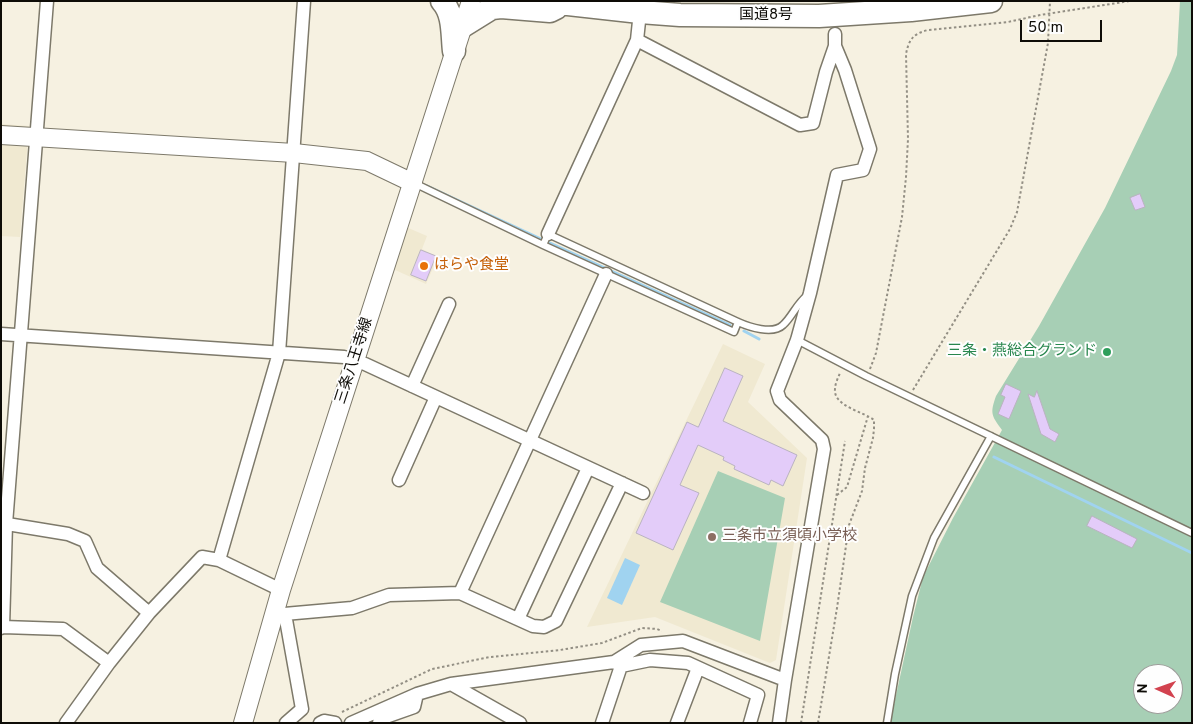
<!DOCTYPE html>
<meta charset="utf-8">
<style>
body{margin:0}
#map{position:relative;width:1193px;height:724px;overflow:hidden;background:#f6f1e1;font-family:Overpass,sans-serif}
canvas{display:block}
.frame{position:absolute;inset:0;border:2px solid #0e0c07;pointer-events:none}
.north{position:absolute;left:1133px;top:664px;width:50px;height:50px;box-sizing:border-box;background:#fefefe;border:1px solid #9e9d9b;border-radius:50%;rotate:272deg;font-size:14px;font-weight:700;line-height:20px;text-align:center;color:#0e0c07}
.north::after{content:'';display:block;margin:auto;width:18px;height:22px;background:#d2424f;clip-path:polygon(50% 0,100% 100%,50% 72%,0 100%)}
.scale{position:absolute;left:1020px;top:20px;width:82px;height:22px;box-sizing:border-box;border:2px solid #0e0c07;border-top:0;padding-left:6px;font-size:15px;line-height:18px;white-space:nowrap;color:#0e0c07;-webkit-text-stroke:4px #fefefe;paint-order:stroke}
</style>
<div id="map">
<canvas width="1193" height="724"></canvas>
<div class="frame"></div>
<div class="north">N</div>
<div class="scale">50 m</div>
</div>
<script>
const ctx = document.querySelector('canvas').getContext('2d');
ctx.lineJoin = 'round';
function fillPath(path, color) {
  ctx.fillStyle = color;
  ctx.fill(path, 'evenodd');
}
function stroke(path, color, width, dash) {
  ctx.strokeStyle = color;
  ctx.lineWidth = width;
  ctx.lineCap = dash ? 'butt' : 'round';
  ctx.setLineDash(dash || []);
  ctx.stroke(path);
}
function drawText(font, color, halo, rows, align = 'center') {
  ctx.font = font + ' Overpass,"Noto Sans JP",sans-serif';
  ctx.lineWidth = 4;
  ctx.setLineDash([]);
  ctx.textBaseline = 'middle';
  ctx.strokeStyle = halo;
  ctx.fillStyle = color;
  for (const [text, x, y, turn = 0] of rows) {
    ctx.save();
    ctx.translate(x, y);
    ctx.rotate((+turn || 0) * Math.PI / 180);
    ctx.textAlign = isNaN(turn) ? turn : align;
    if (halo) ctx.strokeText(text, 0, 0);
    ctx.fillText(text, 0, 0);
    ctx.restore();
  }
}
fillPath(new Path2D(`
 M1 124 29 126 20 237 1 236Z
 M406 227 427 236 422 249 438 257 426 284 393 269Z
 M723 344 765 364 748 402 807 458 776 660 770 663 655 617 587 627Z`), '#f0e9d1');
fillPath(new Path2D(`
 M1180 1H1192V723H890L913 617 923 577 953 518 1002 430C991 415 990 413 996 396L1039 326 1105 208 1171 71 1177 55ZM1143 674H1173V704H1143Z
 M718 471 785 498 760 641 660 602Z`), '#a7cfb5');
fillPath(new Path2D(`
 M625 558 640 565 622 605 607 598Z`), '#a0d3f0');
stroke(new Path2D(`
 M427 186 541 239
 M550 243 730 325
 M744 331 759 339
 M994 457 1192 553`), '#a0d3f0', 3);
const building = new Path2D(`
 M1140 194 1145 207 1136 210H1135L1130 198Z
 M421 250 436 256 426 281 411 275Z
 M725 368 743 376 723 421 797 455 783 486 771 480 769 485 734 469 735 466 723 460 724 457 698 445 680 485 699 493 673 550 636 533 687 422 698 427Z
 M1006 384 1021 391 1009 419 998 414 1005 397 1001 395Z
 M1037 391 1050 429 1059 434 1055 442 1041 434 1028 394 1034 397Z
 M1092 516 1137 539 1132 548 1087 526Z`);
fillPath(building, '#e3ccf9');
stroke(building, '#bab3c1', 1);
const lane = new Path2D(`
 M414 183 543 245 734 332 738 322
 M543 245 548 234 738 322C749 327 773 335 783 325 793 316 796 304 808 295
 M797 340 866 376 1192 533
 M887 723 895 674 912 596 934 538 991 436`);
const street = new Path2D(`
 M637 40 800 125 813 123 826 72 835 46
 M548 234 637 40 640 12
 M1 334 344 357 365 364 643 493
 M412 386 449 304
 M399 480 436 397
 M1 523 68 534 85 541 97 568 149 613
 M219 560 279 353 304 1
 M460 593 533 626 544 627 556 621 622 483
 M285 614 302 709 286 723
 M273 615 352 608 389 595 460 593 606 274
 M518 619 588 468
 M3 627 6 524 47 1
 M1 628 3 627 63 629 109 663
 M614 662 621 666 650 660 688 663 758 695 750 723
 M451 684 520 723
 M66 723 109 663 149 613 202 557 219 560 281 590
 M320 723 324 721 335 723
 M351 723 417 694 451 684 614 662 641 645 683 641 785 680
 M379 723 380 719 414 707 417 694
 M602 723 621 666
 M677 723 698 668
 M779 723 785 680 824 449 822 440 780 400 777 391 797 340 810 293 837 175 863 170 870 149 845 70 835 46V34`);
const secondary = new Path2D(`
 M1 135 294 153 367 161 413 183
 M243 723 281 590 471 1`);
const highway = new Path2D(`
 M442 1C454 14 452 34 454 51
 M541 1 640 12 680 15 819 16 911 10 991 1
 M463 26 492 8 501 7 550 11 556 8`);
stroke(lane, '#7d796a', 9);
stroke(street, '#7d796a', 15);
stroke(secondary, '#7d796a', 20);
stroke(highway, '#7d796a', 25);
stroke(new Path2D(`
 M870 369 876 353 902 217 906 177 908 139 906 54C909 39 913 34 928 30L1008 22 1040 15 1130 1
 M913 390 1010 229 1017 212 1048 43 1050 1
 M837 495 847 487 868 416
 M342 712 432 669 490 657 560 650 602 643 642 628 657 629 662 631
 M801 723 845 441
 M818 723 837 608 849 525 862 491 865 468 873 438 874 429V420C864 412 833 406 835 389 835 384 838 378 840 373`), '#938f84', 2, [2.5, 2.5]);
stroke(lane, '#fff', 6);
stroke(street, '#fff', 12);
stroke(secondary, '#fff', 18);
stroke(highway, '#fff', 22);
for (const [x, y, r, color] of [
 [424,266,5,"#e8710a"],
 [1107,352,5,"#2e9e5b"],
 [712,537,5,"#8d6e63"]
]) {
  const dot = new Path2D();
  dot.arc(x, y, r, 0, 2 * Math.PI);
  ctx.fillStyle = color;
  ctx.fill(dot);
  stroke(dot, '#fefefe', 2);
}
drawText('15px', '#0e0c07', '#fefefe', [
 ["国道8号",766,16],
 ["三条八王寺線",355,361,-72]
]);
drawText('15px', '#c56008', '#fefefe', [
 ["はらや食堂",434,266]
], 'left');
drawText('15px', '#27864d', '#fefefe', [
 ["三条・燕総合グランド",1097,352]
], 'right');
drawText('15px', '#785e54', '#fefefe', [
 ["三条市立須頃小学校",722,537]
], 'left');
</script>
